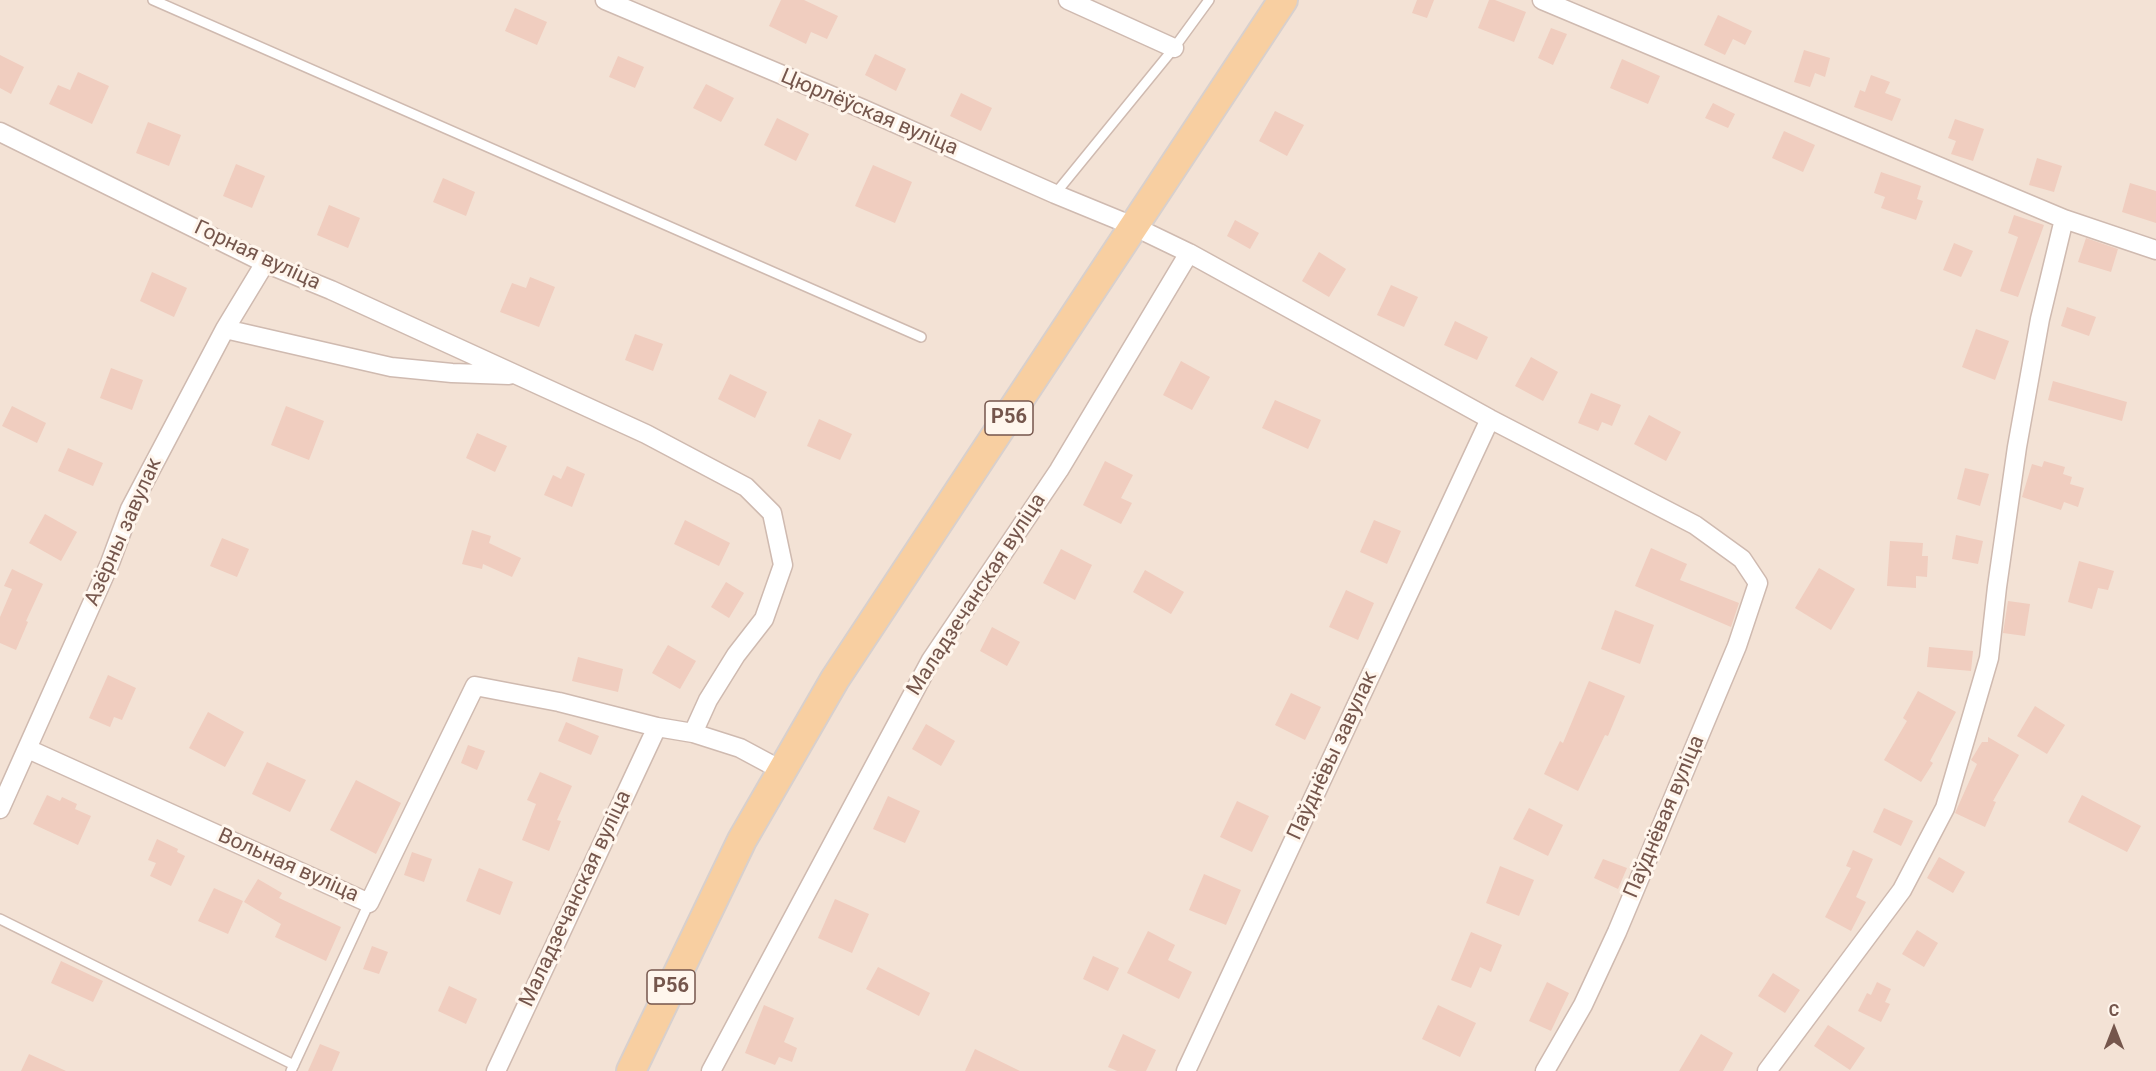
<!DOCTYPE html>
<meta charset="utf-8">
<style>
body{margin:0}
#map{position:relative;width:2156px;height:1071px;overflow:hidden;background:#fcf1e6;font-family:Roboto,sans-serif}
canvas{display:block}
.north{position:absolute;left:2084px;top:999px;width:60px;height:60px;-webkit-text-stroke:4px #fff6ed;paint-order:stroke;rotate:0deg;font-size:16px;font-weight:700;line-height:24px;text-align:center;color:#75564c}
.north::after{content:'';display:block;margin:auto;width:21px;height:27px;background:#75564c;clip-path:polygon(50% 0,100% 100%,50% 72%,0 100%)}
</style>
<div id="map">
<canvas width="2156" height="1071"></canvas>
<div class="north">С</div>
</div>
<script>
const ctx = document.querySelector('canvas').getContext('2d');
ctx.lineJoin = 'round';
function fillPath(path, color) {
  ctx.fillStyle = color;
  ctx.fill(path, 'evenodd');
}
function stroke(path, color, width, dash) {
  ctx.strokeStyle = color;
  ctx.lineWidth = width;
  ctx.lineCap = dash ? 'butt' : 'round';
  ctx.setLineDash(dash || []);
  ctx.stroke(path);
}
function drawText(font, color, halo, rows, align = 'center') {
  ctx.font = font + ' Roboto,sans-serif';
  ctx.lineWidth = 6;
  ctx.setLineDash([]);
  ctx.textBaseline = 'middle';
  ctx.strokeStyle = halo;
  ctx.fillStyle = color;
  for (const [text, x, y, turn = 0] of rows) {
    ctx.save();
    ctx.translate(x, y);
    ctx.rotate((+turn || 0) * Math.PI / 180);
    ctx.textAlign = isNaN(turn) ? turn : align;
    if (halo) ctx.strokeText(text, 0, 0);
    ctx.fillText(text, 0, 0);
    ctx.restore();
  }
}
fillPath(new Path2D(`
 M0 0H2156V1071H0Z`), '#f3e2d5');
fillPath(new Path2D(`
 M781 0H804L838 16 827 39 811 32 806 44 769 26Z
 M1417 0H1434L1427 18 1412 13Z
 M1489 0H1495L1526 12 1514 42 1478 28Z
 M515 8 547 22 537 45 505 31Z
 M1718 15 1752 31 1745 45 1733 39 1725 55 1704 45Z
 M1551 28 1567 34 1553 65 1538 58Z
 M1804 50 1830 58 1825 77 1815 73 1810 87 1794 82Z
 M875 54 906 69 896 91 865 75Z
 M0 55 24 67 11 94 0 88Z
 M618 56 644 67 635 88 609 77Z
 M1622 59 1660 76 1648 104 1610 88Z
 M78 72 109 86 92 124 49 104 58 85 70 90Z
 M1871 75 1890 82 1885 93 1901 99 1892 121 1854 107 1860 90 1865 92Z
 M706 84 734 98 721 122 693 108Z
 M961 93 992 108 981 131 950 116Z
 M1713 103 1735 114 1728 128 1705 118Z
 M1275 111 1304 125 1287 156 1259 141Z
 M777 118 809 134 796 161 764 145Z
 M1955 119 1984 129 1973 161 1951 154 1956 141 1948 138Z
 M148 122 181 135 169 166 136 153Z
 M1784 131 1815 145 1803 172 1772 158Z
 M2037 158 2062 166 2054 192 2029 185Z
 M236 164 265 176 252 208 223 196Z
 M873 165 912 182 895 223 855 206Z
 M1881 172 1921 186 1917 199 1923 201 1916 220 1881 208 1885 197 1874 193Z
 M443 178 475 192 466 216 433 202Z
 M2130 183 2156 191V223L2122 212Z
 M329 205 360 218 348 248 317 235Z
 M2014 215 2044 225 2018 297 2000 291 2018 237 2008 233Z
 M1235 220 1259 233 1250 249 1227 236Z
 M2086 238 2118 249 2111 272 2078 262Z
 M1954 243 1973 251 1961 277 1943 270Z
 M1319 252 1346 269 1329 297 1302 281Z
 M152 272 187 288 174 317 140 301Z
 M530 277 555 287 539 327 500 312 512 283 526 288Z
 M1391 285 1418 297 1404 327 1377 315Z
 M2067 307 2096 317 2089 336 2061 326Z
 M1455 321 1488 337 1477 360 1444 345Z
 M1976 329 2009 341 1995 380 1962 367Z
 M635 334 663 344 653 371 625 360Z
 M1531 357 1558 372 1543 401 1515 386Z
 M1181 361 1210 377 1192 410 1163 395Z
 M111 368 143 380 132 410 100 398Z
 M730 374 767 392 755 418 718 399Z
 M2053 381 2127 402 2122 421 2048 400Z
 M1591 393 1621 405 1612 426 1602 422 1598 431 1578 423Z
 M1275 400 1321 420 1308 449 1262 428Z
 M12 406 46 423 37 443 2 426Z
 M286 406 324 421 309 460 271 445Z
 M1649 415 1681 432 1666 461 1634 444Z
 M819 419 852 434 840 460 807 446Z
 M477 433 507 446 495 472 466 458Z
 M68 448 103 463 93 486 58 471Z
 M1105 461 1133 475 1121 498 1132 503 1121 524 1083 505Z
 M2044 461 2065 467 2063 474 2072 477 2070 484 2084 488 2078 507 2064 502 2061 510 2022 497 2032 464 2042 467Z
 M567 466 585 474 572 507 544 495 553 475 561 479Z
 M1965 468 1989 474 1980 506 1957 499Z
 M45 514 77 532 61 561 29 543Z
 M685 520 730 543 719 566 674 544Z
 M1374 520 1401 531 1387 564 1360 552Z
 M472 530 491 536 489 543 521 558 512 577 483 564 482 569 462 564Z
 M1956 535 1983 541 1978 564 1952 559Z
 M222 538 249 549 237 577 210 566Z
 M1890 541 1923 543 1922 556H1928L1927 577 1916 576V588L1887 586Z
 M1651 548 1687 564 1680 580 1739 603 1731 627 1635 586Z
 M1061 549 1092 565 1075 600 1043 583Z
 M2079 561 2114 571 2108 590 2098 588 2092 609 2068 602Z
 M1819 568 1855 589 1831 630 1795 608Z
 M12 569 43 584 26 621 28 622 16 650 0 643V617L12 589 4 586Z
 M1145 570 1184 592 1171 614 1133 592Z
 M726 582 744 593 729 618 711 607Z
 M1346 590 1374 603 1358 640 1329 627Z
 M2008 601 2030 604 2025 636 2003 633Z
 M1615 610 1654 625 1640 664 1601 649Z
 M992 627 1020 642 1007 666 980 651Z
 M668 645 696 661 680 689 652 673Z
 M1929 647 1973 651 1971 671 1927 667Z
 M578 657 623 669 618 692 572 681Z
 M108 675 136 688 122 720 114 717 110 727 89 718Z
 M1589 681 1625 696 1608 736 1605 735 1578 791 1544 774 1560 741 1563 743Z
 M1918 691 1956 712 1930 761 1933 763 1921 782 1884 760 1907 721 1903 718Z
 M1291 693 1321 707 1305 740 1275 725Z
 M2035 706 2065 725 2047 754 2017 736Z
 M208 712 244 732 225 767 189 748Z
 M566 722 599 736 591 755 558 741Z
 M926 724 955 741 941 766 912 749Z
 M1988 737 2019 755 1993 801 1996 802 1985 827 1955 813 1977 764 1971 760 1982 742H1988Z
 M468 745 485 751 477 770 461 763Z
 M267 762 306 780 290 812 252 794Z
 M540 772 572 786 557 820 561 821 549 851 522 840 536 804 527 800Z
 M356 780 401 803 376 854 330 830Z
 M47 795 60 801 62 797 77 804 75 809 91 816 78 845 33 824Z
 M2082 795 2141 826 2127 852 2068 822Z
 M888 796 920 811 905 843 873 829Z
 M1237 801 1269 816 1252 852 1220 837Z
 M1529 808 1563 825 1548 856 1513 839Z
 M1884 808 1913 821 1901 846 1873 832Z
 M157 839 178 849 177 852 185 856 171 886 150 876 156 863 148 860Z
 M1853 850 1873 859 1856 897 1866 902 1851 931 1825 917 1851 868 1846 866Z
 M412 852 432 859 424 882 404 875Z
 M1939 857 1965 872 1953 893 1927 878Z
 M1603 859 1627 868 1618 889 1594 878Z
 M1500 866 1534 880 1519 916 1486 903Z
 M479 868 513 882 500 915 466 901Z
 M1204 874 1241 890 1226 925 1189 910Z
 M258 879 282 893 279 898 341 927 326 961 275 937 281 924 244 902Z
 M214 888 243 901 228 934 198 921Z
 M835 899 869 914 852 953 818 938Z
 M1917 930 1938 943 1924 967 1902 954Z
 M1148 931 1175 945 1168 960 1192 972 1179 999 1127 973Z
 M1471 932 1502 945 1491 972 1480 967 1471 988 1451 980Z
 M372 946 388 952 379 974 363 969Z
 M1093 956 1119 968 1108 991 1083 979Z
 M61 961 103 981 93 1002 51 983Z
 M878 967 930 993 919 1016 866 989Z
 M1773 973 1800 990 1785 1013 1758 996Z
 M1547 982 1569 993 1551 1031 1529 1021Z
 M1877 982 1891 989 1885 1002 1890 1004 1881 1022 1858 1011 1867 993 1871 995Z
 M449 986 477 999 466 1024 438 1011Z
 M764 1005 794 1018 784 1042 797 1048 792 1062 779 1057 775 1065 745 1053Z
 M1438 1005 1476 1023 1460 1057 1422 1039Z
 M1828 1025 1865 1048 1850 1070 1814 1046Z
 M1123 1034 1156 1050 1146 1071H1117L1108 1067Z
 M1701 1034 1733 1053 1723 1071H1679Z
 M320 1044 340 1052 332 1071H308Z
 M975 1049 1020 1071H965Z
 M29 1054 66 1071H21Z`), '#f0cdbf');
const service = new Path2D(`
 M153 0 921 337
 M1055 194 1174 48 1209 0
 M0 919 294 1065
 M291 1071 369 903`);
const minor = new Path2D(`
 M605 0 863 109 1055 194 1133 226 1189 253 1490 419 1695 525 1742 559 1758 583 1737 646 1617 932 1583 1005 1545 1071
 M1068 0 1174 48
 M1542 0 2064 219 2156 250
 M0 132 265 263 331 290 646 434 746 487 772 513 783 565 764 619 736 655 708 700 693 733
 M225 329 391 367 452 373 509 375
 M28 749 369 903 475 686 559 702 657 727 693 733 740 748 781 770
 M0 809 110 563 130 509 225 329 265 263
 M496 1071 657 727
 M711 1071 931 660 1059 470 1189 253
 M1186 1071 1490 419
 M1767 1071 1902 890 1945 808 1989 658 1997 587 2017 447 2040 319 2064 219`);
const primary = new Path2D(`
 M631 1071 742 840 835 679 1283 0`);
stroke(service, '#cfbab0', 12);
stroke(minor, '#cfbab0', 21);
stroke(primary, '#d8d0cd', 32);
stroke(service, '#fff', 9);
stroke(minor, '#fff', 18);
stroke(primary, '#f8cfa1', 28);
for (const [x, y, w] of [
 [1009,418,48],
 [671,987,48]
]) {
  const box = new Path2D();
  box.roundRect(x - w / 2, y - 17, w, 34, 4.5);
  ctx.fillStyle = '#fff6ed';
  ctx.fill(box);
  stroke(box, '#75564c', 1.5);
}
drawText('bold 20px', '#75564c', null, [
 ["Р56",1009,418],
 ["Р56",671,987]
]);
drawText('21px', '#75564c', '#fff6ed', [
 ["Цюрлёўская вуліца",869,113,23],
 ["Горная вуліца",257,256,25],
 ["Азёрны завулак",124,532,-66],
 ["Маладзечанская вуліца",977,595,-57],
 ["Паўднёвы завулак",1333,756,-65],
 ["Паўднёвая вуліца",1665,817,-67],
 ["Вольная вуліца",288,866,24],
 ["Маладзечанская вуліца",576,899,-65]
]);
</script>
